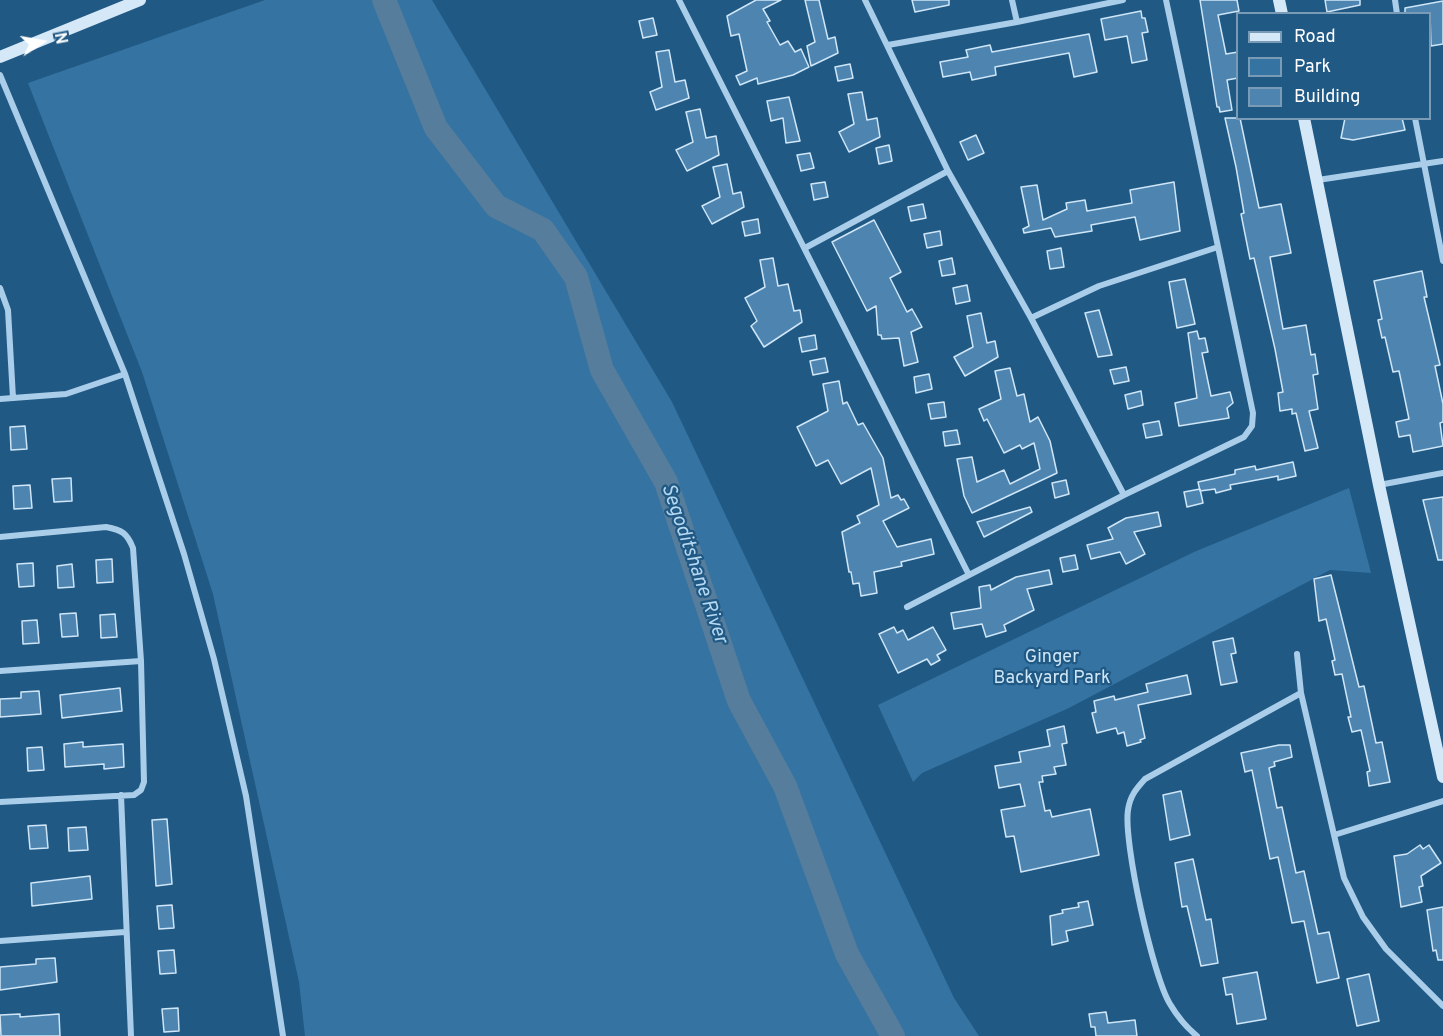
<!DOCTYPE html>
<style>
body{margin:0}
#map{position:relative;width:1443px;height:1036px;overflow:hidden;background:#215985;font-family:Overpass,sans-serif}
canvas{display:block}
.legend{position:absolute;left:1236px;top:12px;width:195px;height:108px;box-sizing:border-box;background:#215985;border:2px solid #7a9bb6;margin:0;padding:8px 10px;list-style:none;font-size:18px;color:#fff}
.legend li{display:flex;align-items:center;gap:12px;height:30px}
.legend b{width:30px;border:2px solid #7a9bb6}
.north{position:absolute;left:12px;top:12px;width:60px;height:60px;-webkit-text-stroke:4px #215985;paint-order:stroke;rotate:79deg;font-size:16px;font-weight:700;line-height:24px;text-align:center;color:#fff}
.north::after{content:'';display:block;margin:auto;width:21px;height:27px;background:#fff;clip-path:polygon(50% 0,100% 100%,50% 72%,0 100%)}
</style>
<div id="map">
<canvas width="1443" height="1036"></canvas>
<ul class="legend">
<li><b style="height:8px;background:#d5e8f7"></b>Road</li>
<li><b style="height:16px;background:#3573a2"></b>Park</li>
<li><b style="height:16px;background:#4e85b0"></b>Building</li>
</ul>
<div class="north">N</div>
</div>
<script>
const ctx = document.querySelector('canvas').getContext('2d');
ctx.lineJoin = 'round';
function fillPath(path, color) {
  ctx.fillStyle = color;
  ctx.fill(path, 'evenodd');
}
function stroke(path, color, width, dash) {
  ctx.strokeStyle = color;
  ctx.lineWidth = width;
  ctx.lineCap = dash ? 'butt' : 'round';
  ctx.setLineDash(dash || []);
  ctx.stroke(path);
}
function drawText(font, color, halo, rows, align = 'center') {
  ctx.font = font + ' Overpass,sans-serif';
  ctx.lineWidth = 4.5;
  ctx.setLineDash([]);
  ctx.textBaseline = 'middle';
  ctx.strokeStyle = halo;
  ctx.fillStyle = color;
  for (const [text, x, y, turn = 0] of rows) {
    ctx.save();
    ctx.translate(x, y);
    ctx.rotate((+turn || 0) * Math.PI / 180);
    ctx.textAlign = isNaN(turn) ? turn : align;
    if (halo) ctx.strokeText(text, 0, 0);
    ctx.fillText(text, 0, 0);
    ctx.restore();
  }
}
fillPath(new Path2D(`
 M265 0H432L672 402 954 998 979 1036H305L299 982 213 594 142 372 28 83Z
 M1349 488 1371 573 1330 570 1069 708 922 773 913 782 878 705 1194 552Z`), '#3573a2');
stroke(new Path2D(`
 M384 0 436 128 496 206 543 230 576 277 602 370 666 482 739 701 785 786 847 954 893 1036`), '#567d9c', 24);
const building = new Path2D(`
 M756 0H781L763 9 770 21 767 22 780 45 788 41 795 52 801 49 809 67 793 75 758 84 757 78 740 85 736 76 747 71 739 34 731 36 727 16Z
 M805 0H819L828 39 835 37 838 53 811 66 807 46 815 42Z
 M912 0H949V5L915 12Z
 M1200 0H1237L1239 11 1218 15 1226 54 1238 52V78L1227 80 1232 110 1220 112 1219 107H1217Z
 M1325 0H1360V5L1327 12Z
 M1443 1V44L1431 46 1430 14H1405V8Z
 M1141 11 1142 18H1145L1148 32 1142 33 1147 60 1132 63 1127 36 1105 40 1101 19Z
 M653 18 657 35 643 38 639 21Z
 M1089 34 1097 72 1074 77 1069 53 995 67 996 75 972 80 970 72 943 77 940 62 968 57 966 50 990 45 992 52Z
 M669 50 675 82 685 80 689 98 656 110 650 92 662 87 656 52Z
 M850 64 853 78 838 81 835 67Z
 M862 92 867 120 877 118 880 137 849 152 839 132 854 124 848 94Z
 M789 97 800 141 786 143 783 118 771 121 767 101Z
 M700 109 706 138 716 136 719 155 687 171 676 150 693 142 686 112Z
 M1225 118H1240L1259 208 1281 204 1291 253 1270 257 1283 329 1306 325 1311 355 1315 354 1318 374 1313 375 1318 409 1309 411 1318 448 1305 451 1296 413 1292 414V409L1280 411 1278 393 1283 392 1275 349 1254 258 1250 259 1241 214 1244 213 1236 167Z
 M1345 118H1402L1405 130 1353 140 1341 138Z
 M976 135 984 153 968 160 960 142Z
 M889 145 892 161 879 164 876 148Z
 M810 153 814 168 801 171 797 155Z
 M727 164 733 194 741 192 744 207 712 224 702 206 720 197 713 167Z
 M825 182 828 197 814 200 811 184Z
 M1174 182 1180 231 1140 240 1135 217 1091 225 1092 231 1055 237 1051 228 1024 233 1023 229 1029 226 1021 187 1037 185 1043 220 1067 209 1066 203 1085 200 1087 211 1132 203 1130 190Z
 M923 204 926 218 911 221 908 207Z
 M758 219 760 233 745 236 742 222Z
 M874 220 901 272 890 278 907 312 912 309 922 327 911 332 918 362 904 366 899 338 882 339 881 335H878L876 306 867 311 832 242Z
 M940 231 942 245 927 248 924 234Z
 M1061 248 1064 267 1050 269 1047 251Z
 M773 258 778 286 788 284 794 311 800 310 802 322 764 347 751 326 757 321 745 298 765 287 760 260Z
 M952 258 955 274 942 276 939 261Z
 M1422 271 1427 297H1424L1440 365 1435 366 1443 404V422L1440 423 1443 446 1413 452 1410 435 1399 437 1396 422 1409 419 1399 371 1393 372 1385 337 1382 338 1378 320 1382 319 1374 281Z
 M1185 279 1195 324 1177 328 1169 282Z
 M967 285 970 301 956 304 953 288Z
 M1099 310 1112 355 1098 357 1085 313Z
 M981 313 987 343 995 341 998 357 965 376 954 357 973 347 967 316Z
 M1197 331 1199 339 1205 338 1208 352 1202 353 1211 396 1230 392 1233 403 1227 408 1229 418 1179 426 1175 403 1197 398 1188 333Z
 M815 335 817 349 802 352 799 338Z
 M825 358 828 372 813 375 810 361Z
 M1126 367 1129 381 1114 384 1110 370Z
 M1010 368 1017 396 1024 394 1030 422 1038 417 1050 441 1057 473 972 513 964 496 957 459 972 457 977 482 1004 470 1010 484 1040 469 1034 443 1022 449 1020 445 1004 453 987 419 984 421 979 409 1001 399 995 371Z
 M929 374 932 389 916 393 914 377Z
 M839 381 843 404 847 402 858 425 863 423 883 458 891 498 898 495 901 500 904 499 909 508 883 521 897 547 931 539 934 554 901 562 902 566 874 572 877 593 861 596 859 583 853 584 851 572H849L842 532 860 523 857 516 879 505 871 468 841 484 828 460 816 466 797 427 828 411 823 384Z
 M1141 391 1143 405 1128 409 1125 395Z
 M944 402 946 417 931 419 928 404Z
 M1159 421 1162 435 1146 438 1143 424Z
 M25 426 27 449 11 450 10 427Z
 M957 430 960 444 945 446 943 432Z
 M1293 462 1296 476 1278 480V476L1230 485 1231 489 1216 493 1215 489 1200 491 1198 482 1235 474V470L1255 466 1256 470Z
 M71 478 72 501 54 502 52 479Z
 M1066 480 1069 494 1055 498 1052 483Z
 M30 485 32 508 14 509 13 486Z
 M1200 489 1203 503 1187 507 1184 492Z
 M1443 497V560H1438L1423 500Z
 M1030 507 1032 512 984 537 977 522Z
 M1158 512 1161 526 1134 532 1145 554 1126 564 1120 552 1091 559 1087 545 1113 539 1108 528 1126 518Z
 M1075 555 1078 569 1063 572 1060 558Z
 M112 559 113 582 97 583 96 560Z
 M33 563 34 586 19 587 17 564Z
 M72 564 74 587 58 588 57 566Z
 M1049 570 1052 584 1027 589 1034 610 1004 625 1006 631 986 637 982 624 954 629 951 613 981 608 979 587 990 585 991 590 1016 577Z
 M1331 575 1359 687 1364 686 1376 743 1382 742 1390 782 1369 786 1367 772 1370 771 1361 730 1352 732 1348 717H1351L1342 674 1335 675 1332 661 1335 660 1326 619 1319 621 1314 579Z
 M76 613 78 636 62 637 60 614Z
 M115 614 117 637 101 638 100 615Z
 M37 620 39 643 23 644 22 621Z
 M894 627 897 633 903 630 908 640 933 627 946 650 937 655 940 660 931 665 927 659 898 673 879 634Z
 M1233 638 1236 653 1231 654 1237 682 1221 685 1213 642Z
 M1187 675 1191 694 1138 705 1145 738 1140 740 1141 742 1127 746 1124 732 1118 734 1116 728 1097 733 1092 713 1096 712 1094 701 1114 696 1115 700 1148 692 1146 684Z
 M120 688 122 711 62 718 60 695Z
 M39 691 41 714 0 717V699L21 698V692Z
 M1064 726 1067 743 1062 744 1066 765 1054 767 1056 774 1042 776 1043 782H1039L1045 811 1050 810 1052 817 1090 809 1099 855 1021 872 1014 836 1006 837 1001 810 1025 806 1020 784 999 788 995 766 1021 762 1019 752 1050 746 1047 730Z
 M83 742V747L123 744 124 767 104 769V764L65 767 64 744Z
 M1279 745H1290L1292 757 1274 762 1275 766 1269 768 1277 808 1282 807 1296 873 1304 871 1318 934 1329 932 1339 978 1317 983 1304 921 1292 923 1278 857 1270 859 1252 770 1245 772 1241 753Z
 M42 747 44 770 28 771 27 748Z
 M1181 791 1190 835 1170 840 1163 795Z
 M167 819 172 884 156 886 152 820Z
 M46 825 48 848 30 849 28 826Z
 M86 827 88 850 69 851 68 828Z
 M1420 845 1423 849 1429 845 1441 863 1421 876 1423 886 1419 887 1422 902 1401 907 1394 856 1407 854Z
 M1193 859 1206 920 1211 919 1218 963 1201 966 1187 906 1182 907 1175 863Z
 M90 876 92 899 32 906 31 883Z
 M1088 901 1093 925 1066 931 1068 941 1052 945 1050 916 1063 913 1062 910 1079 907 1078 903Z
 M172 905 174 928 159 929 157 906Z
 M1443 907V960H1438L1436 950 1433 951 1427 910Z
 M174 950 176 973 160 974 158 951Z
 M55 958 57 982 0 990V967L36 964V959Z
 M1257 972 1266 1019 1237 1024 1232 994 1226 995 1223 978Z
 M1369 974 1379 1021 1357 1026 1347 979Z
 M178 1008 179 1031 164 1032 162 1009Z
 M1106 1012 1108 1023 1135 1020 1137 1036H1096L1095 1027H1091L1089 1014Z
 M20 1014V1017L59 1014 60 1036H1L0 1015Z`);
fillPath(building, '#4e85b0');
stroke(building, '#cee6f7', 1.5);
stroke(new Path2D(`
 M679 0 969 575
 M865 0 948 171 1031 318 1124 495
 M1012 0 1017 22
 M1395 0 1397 14
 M888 45 1017 22 1123 0
 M0 75 125 374 184 554 214 659 246 796 283 1036
 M1415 118 1443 261
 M1318 180 1443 161
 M805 248 948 171
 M0 288 8 310 13 398 0 399
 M1031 318 1099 286 1218 247
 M13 398 66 394 125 374
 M1379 485 1443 473
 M0 537 106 527C122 530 127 533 133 548L141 661 144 782 141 790 134 795 0 802
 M907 607 1124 495 1244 437 1252 426 1253 413 1166 0
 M1297 654 1301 693 1344 878 1363 917 1386 949 1443 1006
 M0 671 141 661
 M121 795 131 1036
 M1334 835 1443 801
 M0 941 125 932
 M1197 1036C1186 1027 1177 1016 1170 1004 1153 977 1123 841 1128 810 1130 796 1136 789 1145 779L1301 693`), '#aacee9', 6);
stroke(new Path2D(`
 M1279 0 1282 14
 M0 57 140 0
 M1304 118 1379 485 1443 777`), '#d5e8f7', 12);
drawText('18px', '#cee6f7', '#215985', [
 ["Ginger",1052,658],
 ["Backyard Park",1052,679]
]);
drawText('italic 20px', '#b5d8f1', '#215985', [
 ["Segoditshane River",693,564,71]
]);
</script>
